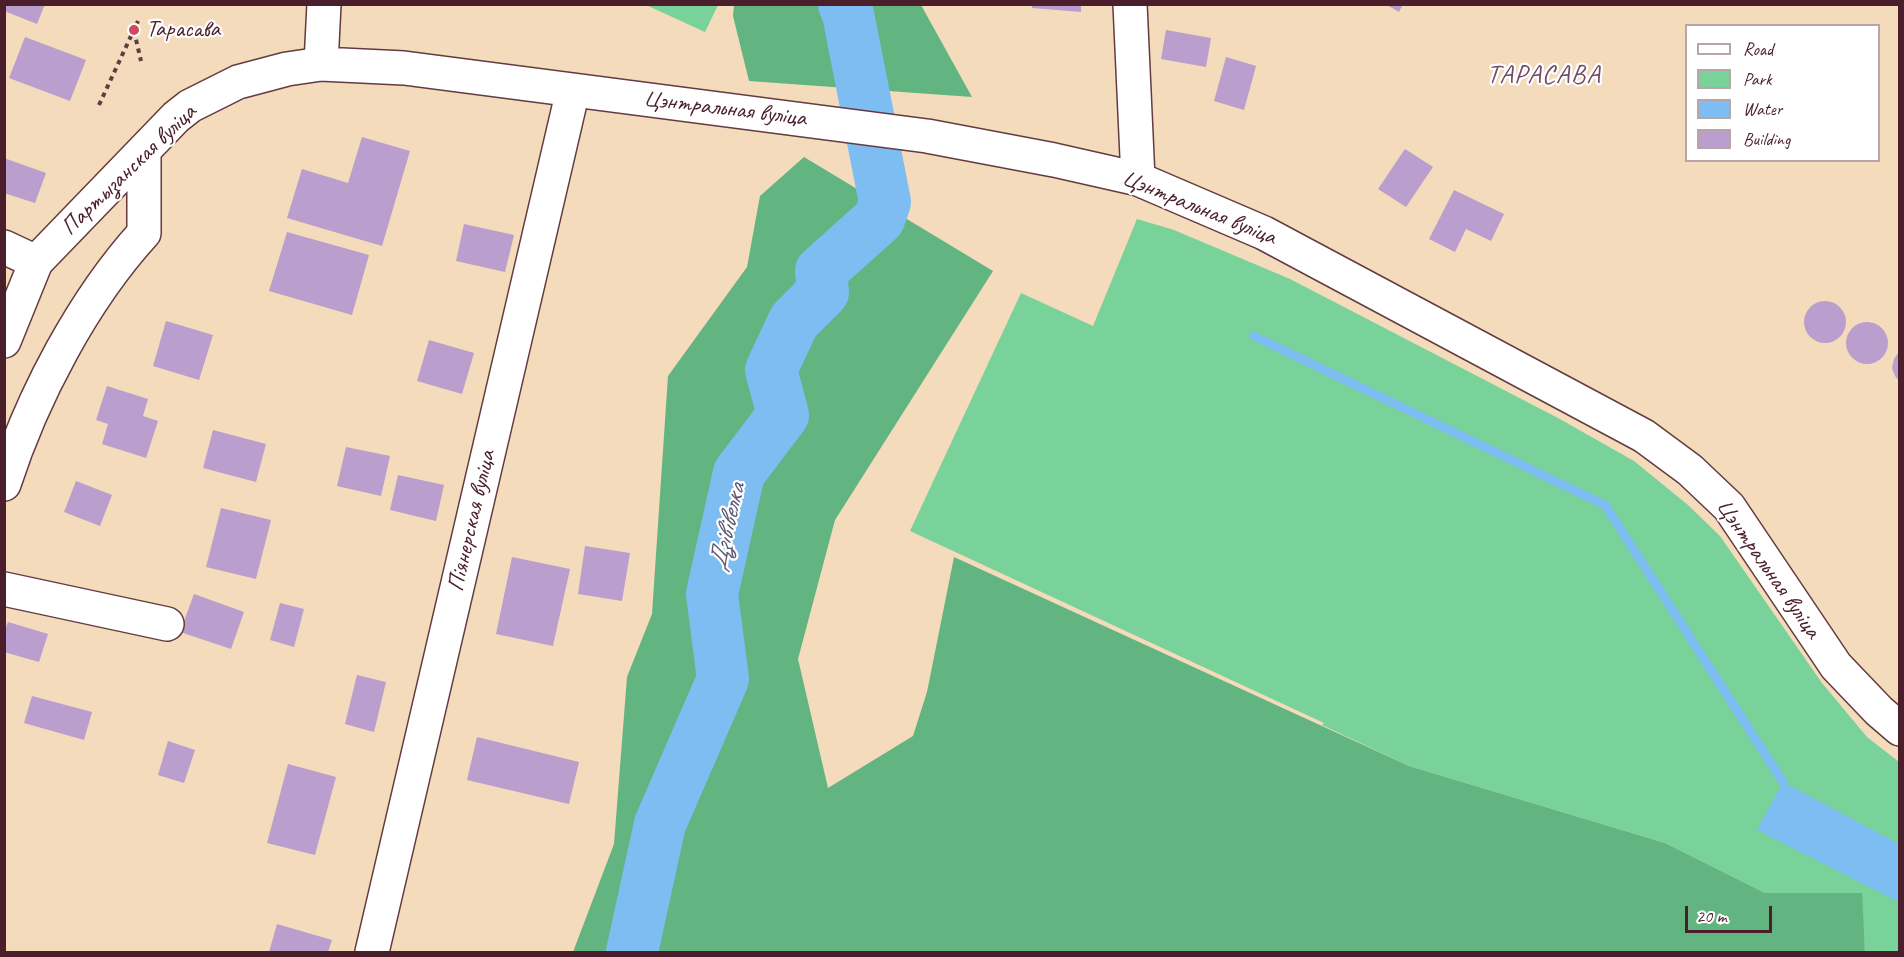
<!DOCTYPE html>
<meta charset="utf-8">
<style>
body{margin:0}
#map{position:relative;width:1904px;height:957px;overflow:hidden;background:#f3dbbb;font-family:Caveat,sans-serif}
canvas{display:block}
.frame{position:absolute;inset:0;border:6px solid #4a1f2b;pointer-events:none}
.legend{position:absolute;left:1685px;top:24px;width:195px;height:138px;box-sizing:border-box;background:#fff;border:2px solid #b7a5aa;margin:0;padding:8px 10px;list-style:none;font-size:18px;color:#4a1f2b}
.legend li{display:flex;align-items:center;gap:12px;height:30px}
.legend b{width:30px;border:2px solid #b7a5aa}
.scale{position:absolute;left:1685px;top:906px;width:87px;height:27px;box-sizing:border-box;border:3px solid #4a1f2b;border-top:0;padding-left:8px;font-size:18px;line-height:21px;white-space:nowrap;color:#4a1f2b;-webkit-text-stroke:4px #fff;paint-order:stroke}
</style>
<div id="map">
<canvas width="1904" height="957"></canvas>
<div class="frame"></div>
<ul class="legend">
<li><b style="height:8px;background:#fff"></b>Road</li>
<li><b style="height:16px;background:#78d299"></b>Park</li>
<li><b style="height:16px;background:#7dbdf2"></b>Water</li>
<li><b style="height:16px;background:#ba9ecd"></b>Building</li>
</ul>
<div class="scale">20 m</div>
</div>
<script>
const ctx = document.querySelector('canvas').getContext('2d');
ctx.lineJoin = 'round';
function fillPath(path, color) {
  ctx.fillStyle = color;
  ctx.fill(path, 'evenodd');
}
function stroke(path, color, width, dash) {
  ctx.strokeStyle = color;
  ctx.lineWidth = width;
  ctx.lineCap = dash ? 'butt' : 'round';
  ctx.setLineDash(dash || []);
  ctx.stroke(path);
}
function drawText(font, color, halo, rows, align = 'center') {
  ctx.font = font + ' Caveat,sans-serif';
  ctx.lineWidth = 4.5;
  ctx.setLineDash([]);
  ctx.textBaseline = 'middle';
  ctx.strokeStyle = halo;
  ctx.fillStyle = color;
  for (const [text, x, y, turn = 0] of rows) {
    ctx.save();
    ctx.translate(x, y);
    ctx.rotate((+turn || 0) * Math.PI / 180);
    ctx.textAlign = isNaN(turn) ? turn : align;
    if (halo) ctx.strokeText(text, 0, 0);
    ctx.fillText(text, 0, 0);
    ctx.restore();
  }
}
fillPath(new Path2D(`
 M646 5 718 4V5L705 32Z
 M1137 219 1174 230 1290 279 1558 418 1634 461 1688 505 1720 536 1822 683 1867 737 1899 762V952H1865L1861 893H1765L1665 843 1409 766 1322 725 1324 723 910 531 1021 293 1093 326Z`), '#78d299');
fillPath(new Path2D(`
 M734 5H921L972 97 749 81 733 16Z
 M804 157 993 271 835 520 798 659 828 788 913 736 927 692 954 557 1409 766 1665 843 1765 893H1862L1865 952H573L614 844 627 677 652 614 668 376 747 267 760 196Z`), '#62b481');
fillPath(new Path2D(`
 M1783 782 1899 844V902L1757 830Z`), '#7dbdf2');
stroke(new Path2D(`
 M1254 336 1605 505 1783 782`), '#7dbdf2', 9);
stroke(new Path2D(`
 M632 952 660 824 723 679 712 594 739 473 783 415 771 370 794 321 823 292 821 271 879 219 885 202 848 14 844 4`), '#7dbdf2', 52);
fillPath(new Path2D(`
 M4 4H45L37 24 4 11Z
 M1032 4H1081V12L1032 8Z
 M1385 4H1403L1399 12Z
 M1166 30 1211 38 1206 67 1161 59Z
 M25 37 86 60 70 101 9 78Z
 M1226 57 1256 66 1244 110 1214 101Z
 M362 137 410 151 382 246 287 218 302 169 348 183Z
 M1405 149 1433 167 1406 207 1378 189Z
 M4 158 46 173 35 203 4 193Z
 M1454 190 1504 214 1491 241 1466 229 1455 252 1429 239Z
 M464 224 514 235 505 272 456 261Z
 M287 232 369 255 352 315 269 291Z
 M1804 322a21 21 0 1 1 42 0a21 21 0 1 1-42 0Z
 M166 321 213 335 199 380 153 366Z
 M1846 343a21 21 0 1 1 42 0a21 21 0 1 1-42 0Z
 M429 340 474 353 462 394 417 381Z
 M1900 350V382L1895 376 1892 368 1894 359Z
 M107 386 148 399 143 416 158 421 146 458 102 444 108 424 96 420Z
 M213 430 266 444 256 482 203 468Z
 M346 447 390 456 381 496 337 486Z
 M398 475 444 485 436 521 390 510Z
 M76 481 112 495 100 526 64 512Z
 M221 508 271 520 256 579 206 567Z
 M585 546 630 553 622 601 578 594Z
 M512 557 570 569 553 646 496 634Z
 M194 594 244 612 231 649 180 632Z
 M280 603 304 609 294 647 270 640Z
 M8 622 48 634 39 662 4 652V632Z
 M357 675 386 682 374 732 345 724Z
 M32 696 92 712 84 740 24 723Z
 M477 737 579 762 569 804 467 780Z
 M168 741 195 750 184 783 158 775Z
 M288 764 336 777 315 855 267 843Z
 M277 924 332 940 328 952H269Z`), '#ba9ecd');
const minor = new Path2D(`
 M1130 4 1138 179
 M321 64 324 4
 M4 247 36 262
 M4 341 36 262 176 117 190 106 238 82 287 69 321 64 404 68 927 136 1054 160 1138 179 1264 233 1644 436 1690 470 1729 507 1836 666 1879 711 1900 729
 M4 484C32 397 83 300 144 233V150
 M4 589 167 624
 M372 952 573 90`);
stroke(minor, '#633b41', 36);
stroke(new Path2D(`
 M134 31 141 61
 M99 105 138 21`), '#633b41', 4, [4.5, 4.5]);
stroke(minor, '#fff', 33);
for (const [x, y, r, color] of [
 [134,30,6,"#d1495b"]
]) {
  const dot = new Path2D();
  dot.arc(x, y, r, 0, 2 * Math.PI);
  ctx.fillStyle = color;
  ctx.fill(dot);
  stroke(dot, '#fff', 2);
}
drawText('24px', '#4a1f2b', '#fff', [
 ["Тарасава",146,30]
], 'left');
drawText('24px', '#4a1f2b', '#fff', [
 ["Цэнтральная вуліца",725,109,7],
 ["Партызанская вуліца",129,170,-44],
 ["Цэнтральная вуліца",1199,208,22],
 ["Піянерская вуліца",472,521,-77],
 ["Цэнтральная вуліца",1768,569,55]
]);
drawText('italic 26px', '#5c5671', '#fff', [
 ["Дзівівелка",728,527,-77]
]);
ctx.letterSpacing = '1.5px';
drawText('27px', '#714b64', '#fff', [
 ["ТАРАСАВА",1544,76]
]);
ctx.letterSpacing = '0px';
</script>
